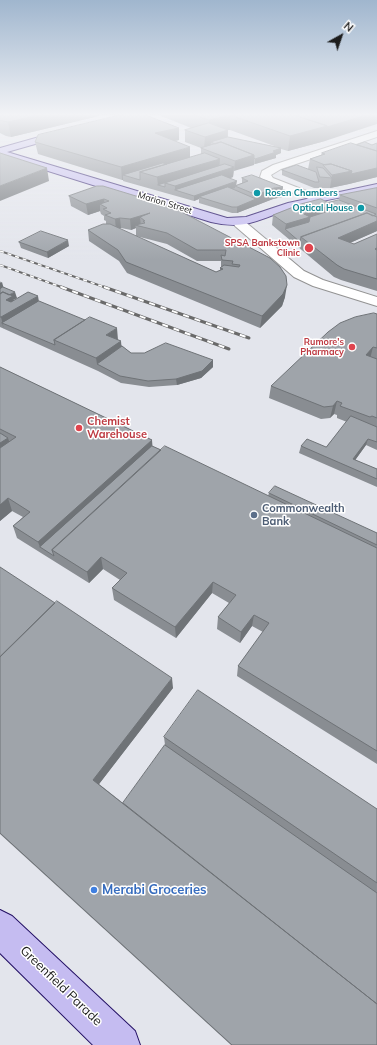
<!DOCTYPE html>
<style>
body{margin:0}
#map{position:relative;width:377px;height:1045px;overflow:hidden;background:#e3e5ec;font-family:Mulish,sans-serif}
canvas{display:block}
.north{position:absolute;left:321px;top:16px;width:40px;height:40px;-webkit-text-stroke:3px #fff;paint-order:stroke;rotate:40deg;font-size:11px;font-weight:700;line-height:16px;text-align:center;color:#1c1c1c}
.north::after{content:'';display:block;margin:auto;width:14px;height:18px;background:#1c1c1c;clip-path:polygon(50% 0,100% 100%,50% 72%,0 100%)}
</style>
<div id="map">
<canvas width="377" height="1045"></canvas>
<div class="north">N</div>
</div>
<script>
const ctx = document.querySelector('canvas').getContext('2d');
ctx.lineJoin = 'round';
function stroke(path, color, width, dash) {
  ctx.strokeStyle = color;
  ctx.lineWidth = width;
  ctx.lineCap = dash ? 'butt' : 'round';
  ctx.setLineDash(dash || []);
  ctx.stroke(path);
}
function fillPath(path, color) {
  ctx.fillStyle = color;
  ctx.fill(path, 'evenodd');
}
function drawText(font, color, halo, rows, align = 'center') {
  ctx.font = font + ' Mulish,sans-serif';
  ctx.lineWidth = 3;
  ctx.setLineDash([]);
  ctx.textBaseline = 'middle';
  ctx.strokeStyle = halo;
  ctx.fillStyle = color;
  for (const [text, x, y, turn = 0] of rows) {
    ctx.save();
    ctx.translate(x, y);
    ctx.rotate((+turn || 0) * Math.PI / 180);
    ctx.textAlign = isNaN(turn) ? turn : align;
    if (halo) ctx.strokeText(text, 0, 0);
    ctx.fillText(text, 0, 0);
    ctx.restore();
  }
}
const street = new Path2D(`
 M377 131V137L281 169 271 175 273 178 322 197 324 199 322 201H314L265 182 260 177 262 171 273 165Z
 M239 219 243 220 304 271 323 280 377 297V306L313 286 294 277 235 226 233 223 235 220Z`);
const secondary = new Path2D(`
 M64 130 69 133 67 135 7 152 227 218 246 217 288 203 377 184V190C350 196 323 200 296 207 263 217 248 231 211 222L0 156V148Z
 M0 910 12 916 135 1031 140 1045H93L0 953Z`);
stroke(street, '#939393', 2);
stroke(secondary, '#241165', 2);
fillPath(street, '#fff');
fillPath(secondary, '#c5bcf1');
const railFar1 = new Path2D(`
 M0 251 107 288
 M0 265 64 288`);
const rail = new Path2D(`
 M61 287 229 349
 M104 287 249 338`);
stroke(railFar1, '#6a6a6a', 2);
stroke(rail, '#6a6a6a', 3);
stroke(railFar1, '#fff', 1.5, [4]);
stroke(rail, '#fff', 2, [6]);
fillPath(new Path2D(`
 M0 114 100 115H98L99 116 11 137 6 136 0 133Z
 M161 114H377L325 141 288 151 281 149V153L276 155V158L234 170 233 177 229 179 236 185 242 183V178L282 197 273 199 237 213H232L199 203V199L194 201 123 181V180H122L38 154 35 142 179 128V140L175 141 190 158 201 154V148L185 142V130L191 128 161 116ZM228 130H230L277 147 228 137Z
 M377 143V177L349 184 330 188H314L282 175V170L308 169 310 159 321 155 322 153 357 145H372Z
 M97 186 172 207 285 297 282 306 260 328 127 273 119 261 89 241 88 230 106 224V221L104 220V216L101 214 100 211 88 215 71 206 69 196ZM121 228 131 230 136 228V236L167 244 197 261H221V267L220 268V271L216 272 119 229Z
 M377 188V231L350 243 354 244 377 234V291L341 280 334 277 272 225 273 215 339 200 340 195Z
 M19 242 69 246 48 258 21 248Z
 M0 281 3 287 17 298 13 300 39 301 118 340 122 346 131 353 213 360V367L201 378 177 385 149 387 121 383 98 371 0 327Z
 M377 314V450L366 445 355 460 377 469V487L299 453 301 446 326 447 347 422 337 418V415L334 414 330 418 321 419 269 398 271 386Z
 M0 367 152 440V446L161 450 268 496 269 493 377 533V764L237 676 238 666 263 632 252 626 240 643 217 629 218 617 229 603 212 593 176 638 114 600 112 588 120 580 103 569 89 583 17 538 13 526 23 517 12 511 0 521Z
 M0 567 173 688 99 784 123 803 165 745 164 737 377 809V1045H231L0 834Z`), '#898d92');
fillPath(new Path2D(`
 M43 114H99L100 115H98L99 116 11 137 8 122Z
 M370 114H377V124L325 141 288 151 290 136Z
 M230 115V130H228L227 142H211V147L204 149 205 137 208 135 209 120Z
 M179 128V140L156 145 155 133Z
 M190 147V159L140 172 123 175V180H122L121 167Z
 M281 148V153L276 155V158L255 164V159L273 151Z
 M254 155V165L234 171 235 161Z
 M220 159 219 172 234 167 233 177 184 193 175 190V186L165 183 158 185 157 177Z
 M377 166V177L349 184 330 188 332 175Z
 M47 168 49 181 0 201V186Z
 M237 181 236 186H235V188L203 198 199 197V199L194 201V196Z
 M283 187 282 197 273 199 237 213V207L256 199 257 195 274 188Z
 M104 199 105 207 100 204V211L88 215 86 204Z
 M333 205 331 216 285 229 286 224 304 214Z
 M150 213 145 221 140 217 141 227 135 225 136 228 131 230 130 219Z
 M120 218 121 228 116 230 115 219Z
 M377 221V231L336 249 338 238Z
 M68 240 69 246 48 258 47 252Z
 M2 282 5 293 0 296V283Z
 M287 285 285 297 282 306 260 328 262 316Z
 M15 292 17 298 13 300 15 308 0 300Z
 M38 296 40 308 2 323 4 329 1 317Z
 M117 328 118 340 106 335Z
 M121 341 122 353 97 364 96 358Z
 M373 347 370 359 366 355Z
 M213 360V367L201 378 177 385 176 379Z
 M337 401 334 414 330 418 333 406Z
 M8 438 10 444 0 451V443Z
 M368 439 366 445 351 466 353 459Z
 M152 440 153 453 40 547 38 542Z
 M8 498 12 511 0 521V505Z
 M101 557 103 569 89 583 87 572Z
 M213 582 212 593 176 638 175 627Z
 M254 615 252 626 240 643 241 632Z
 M172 678 173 688 96 788 93 780Z`), '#6f7377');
const building = new Path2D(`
 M0 114H43L8 122 3 121 0 120Z
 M124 114H143L179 128 155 133 190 147 121 167 35 142 38 135Z
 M192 114H291L327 126 290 136 230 115 209 120Z
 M291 114H370L327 127V126Z
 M209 123 228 130 205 137 185 130Z
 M228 137 281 148 273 151 276 152 255 159 254 158V155L221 142 215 144 211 142Z
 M221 142 254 155 235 161 201 148Z
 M365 142 372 145 377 143V151L357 145Z
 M351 143 377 151V168L351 174 352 171 331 164 325 165 310 159 325 154 322 153Z
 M0 153 47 168 0 186Z
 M205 153 220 159 157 177 140 172Z
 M163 163 167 164 140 172V180L123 175Z
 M225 164 234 167 175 186 165 183Z
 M331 164 352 171 332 175 323 165Z
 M297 165 316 172 319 182H315L282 170Z
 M317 167 323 168 332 178 320 177Z
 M222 175 237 181 194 196 175 190Z
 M252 175 283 187 274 188 257 195 235 186 248 181 242 178Z
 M165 183V187L158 185Z
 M97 186H103L172 207 270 258 280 267 286 276 287 285 283 294 262 316 126 262 118 250 88 230 103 224H110L216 272 223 269 220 268 224 265 239 267 240 265 232 264 233 261 222 260 221 255 225 256 226 250H197L167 233 135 225 145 223 143 221H145L140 217 150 213 130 219 120 218 115 219 105 215 111 213 103 209 107 208 100 204 109 201 104 199 86 204 69 196Z
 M228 187 256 199 237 207H232L199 197Z
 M377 188V208L340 195Z
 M321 199 333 205 304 214 310 217 286 224 273 215 301 204Z
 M339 200 376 214 373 216 367 213 301 237 300 242 285 229 309 222 310 217 332 210 333 205 327 203Z
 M367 213 377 217V221L338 238 354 244 377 234V248L375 249 377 250V279L344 269 337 265 301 237Z
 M41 231 68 240 47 252 19 242Z
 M3 287 15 292 9 295 3 292 0 294V289Z
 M3 292 13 296 6 300 11 302 28 292 38 296 1 317H0V294Z
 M39 301 85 320 54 340 55 345 2 323Z
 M374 313 377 314V348L373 347 366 355 377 359V418L372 416 370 417 340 406 342 403 337 401 333 406 324 407 271 386 328 332 340 323 355 317Z
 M90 317 117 328 106 335 121 341 96 358 54 340Z
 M166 343 213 360 202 371 176 379 148 381 120 376 97 364 122 346 131 353H144Z
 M0 367 152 440 38 542 13 526 30 512 8 498 0 505V448L16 437 0 429Z
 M351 416 377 427V442L368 439 353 459 377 469V479L301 446 307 439 326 447Z
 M0 433 8 438 0 443Z
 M152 446 161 450 52 550 54 556 40 547Z
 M165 446 377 548V751L238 666 269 623 254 615 241 632 218 617 236 595 213 582 175 627 112 588 127 573 101 557 87 572 52 550Z
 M275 486 377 533V545L269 493Z
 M0 567 55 603 0 657Z
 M57 601 172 678 93 780 377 1004V1045H232L0 833V657Z
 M198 690 377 809V883L164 737Z
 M165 745 377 893V1004L123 803Z`);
fillPath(building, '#9fa4aa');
stroke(building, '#6f7377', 1);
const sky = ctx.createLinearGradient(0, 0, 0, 260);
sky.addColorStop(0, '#a0b6ce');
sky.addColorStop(0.44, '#f2f3f6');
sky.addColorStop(1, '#f2f3f600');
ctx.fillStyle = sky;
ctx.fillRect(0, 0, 377, 260);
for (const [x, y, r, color] of [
 [257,193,4,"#0f9aa8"],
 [361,208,4,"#0f9aa8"],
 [309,248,5,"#e0444e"],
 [352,347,4,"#e0444e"],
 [79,428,4,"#e0444e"],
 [254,515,4,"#5c6f8a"],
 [94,890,4,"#3f7fe0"]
]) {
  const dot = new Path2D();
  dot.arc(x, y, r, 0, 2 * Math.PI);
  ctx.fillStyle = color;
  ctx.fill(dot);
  stroke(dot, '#fff', 1.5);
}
drawText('bold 9px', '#0d838f', '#fff', [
 ["Rosen Chambers",265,193],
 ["Optical House",353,208,"right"]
], 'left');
drawText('9px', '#1c1c1c', '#fff', [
 ["Marion Street",165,203,17]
]);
drawText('bold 9px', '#be3a42', '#fff', [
 ["SPSA Bankstown",300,243],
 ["Clinic",300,253],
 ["Rumore's",344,342],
 ["Pharmacy",344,352]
], 'right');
drawText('bold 11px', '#be3a42', '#fff', [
 ["Chemist",87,422],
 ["Warehouse",87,435]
], 'left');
drawText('bold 11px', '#4e5e75', '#fff', [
 ["Commonwealth",262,509],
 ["Bank",262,522]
], 'left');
drawText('bold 13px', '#366cbe', '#fff', [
 ["Merabi Groceries",102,890]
], 'left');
drawText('13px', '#1c1c1c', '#fff', [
 ["Greenfield Parade",61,986,44]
]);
</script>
